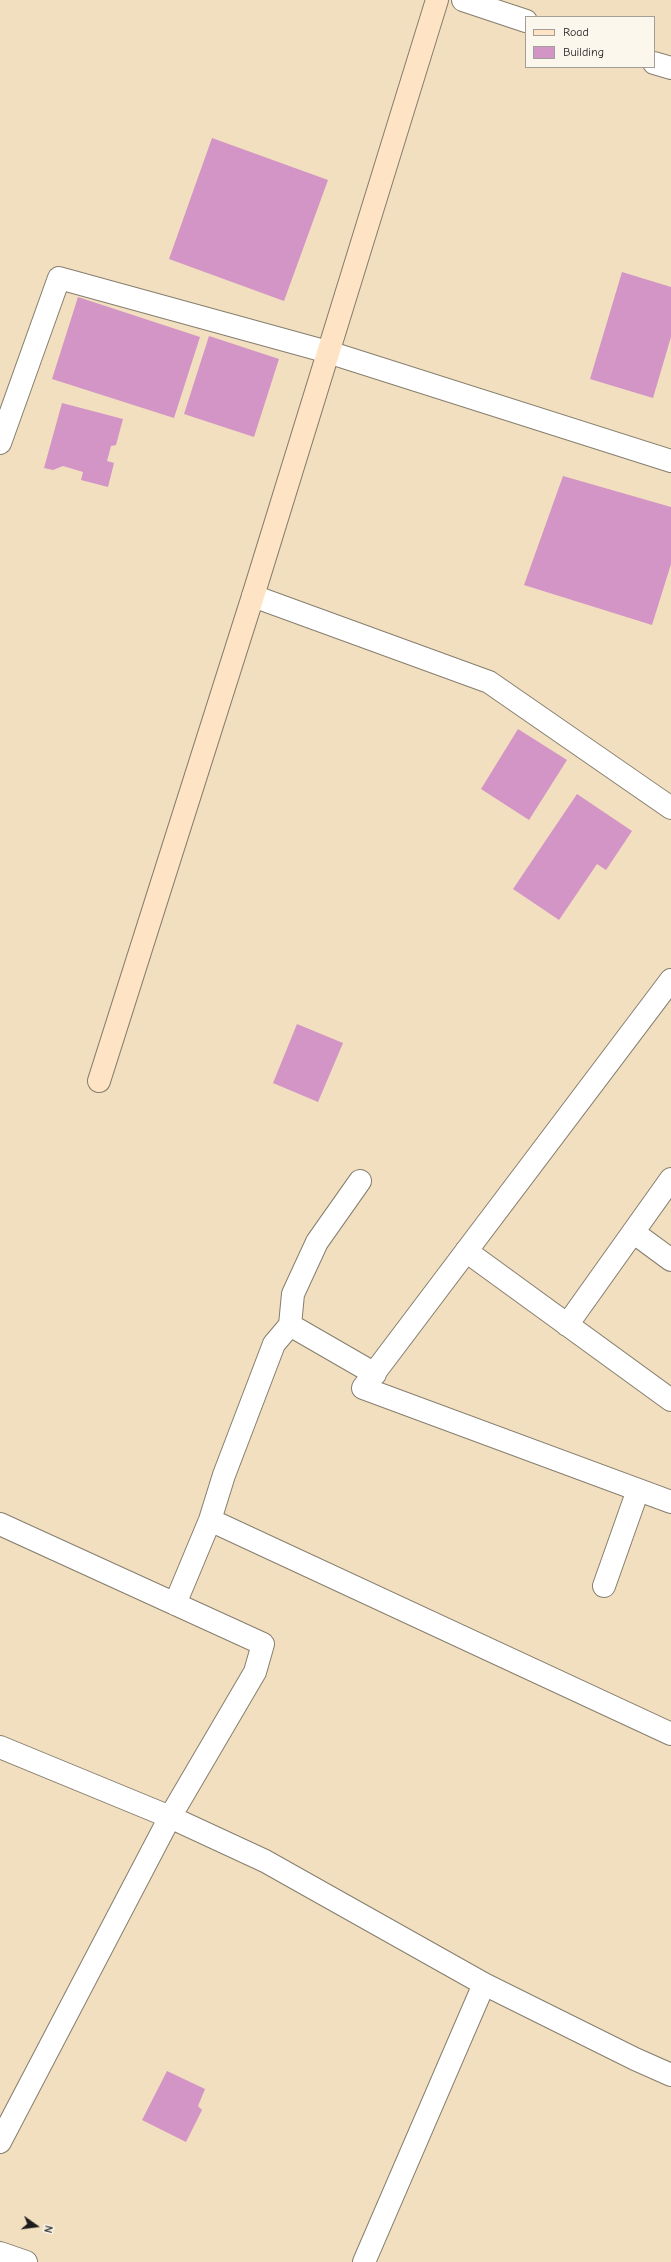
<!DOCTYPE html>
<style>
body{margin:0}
#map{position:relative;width:671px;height:2262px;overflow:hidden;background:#f1dfc0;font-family:"Comic Neue",sans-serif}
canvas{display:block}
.legend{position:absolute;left:525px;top:16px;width:130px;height:52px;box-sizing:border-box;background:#fbf7ec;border:1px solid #a29f99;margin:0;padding:5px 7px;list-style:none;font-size:12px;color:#1c1c1c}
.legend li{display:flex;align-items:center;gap:8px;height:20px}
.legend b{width:20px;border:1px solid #a29f99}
.north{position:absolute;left:16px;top:2206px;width:40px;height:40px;-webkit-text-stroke:3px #fbf7ec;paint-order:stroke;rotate:104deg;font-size:11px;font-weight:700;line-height:16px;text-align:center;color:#1c1c1c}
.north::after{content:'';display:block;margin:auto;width:14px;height:18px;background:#1c1c1c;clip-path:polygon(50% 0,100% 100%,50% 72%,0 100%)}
</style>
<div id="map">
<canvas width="671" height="2262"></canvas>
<ul class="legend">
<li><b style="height:5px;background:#fee4c5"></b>Road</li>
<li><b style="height:11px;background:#d295c5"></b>Building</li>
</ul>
<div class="north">N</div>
</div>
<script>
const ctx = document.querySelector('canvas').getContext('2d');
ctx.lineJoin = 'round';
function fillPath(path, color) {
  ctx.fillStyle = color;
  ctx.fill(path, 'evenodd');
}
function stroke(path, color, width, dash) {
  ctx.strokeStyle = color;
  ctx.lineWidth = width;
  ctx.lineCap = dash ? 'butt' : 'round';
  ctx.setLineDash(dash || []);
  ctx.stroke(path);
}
fillPath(new Path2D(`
 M212 138 328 180 284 301 169 259Z
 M622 272 671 287V337L653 398 590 379Z
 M78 297 200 337 174 418 52 379Z
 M209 336 279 359 254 437 184 414Z
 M62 403 123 419 116 445 111 446 107 461 114 463 108 487 81 480 83 472 63 466 53 470 44 468Z
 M563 476 671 507V564L652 625 524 585Z
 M518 729 567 760 529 820 481 789Z
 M577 794 632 831 606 870 597 864 559 920 513 889Z
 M297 1024 343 1043 318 1102 273 1083Z
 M167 2071 205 2089 198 2106 202 2110 186 2142 142 2120Z`), '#d295c5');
const street = new Path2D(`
 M463 0 526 21
 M654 63 671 68
 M0 443 59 278 328 352 671 461
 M253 596 489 682 671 808
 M671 980 363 1388 671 1502
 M360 1181 317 1242 293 1294 290 1325 375 1374
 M633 1232 671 1260
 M466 1251 671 1400
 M567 1325 671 1179
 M210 1520 671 1734
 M0 1524 263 1644 255 1672 170 1817 0 2142
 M604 1586 638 1490
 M175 1604 210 1520 224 1475 274 1344 290 1325
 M0 1747 170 1817 265 1861 484 1984 635 2059 671 2075
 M0 2253 26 2262
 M364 2262 484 1984`);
const secondary = new Path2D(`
 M99 1081 253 596 437 0`);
stroke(street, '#867e6e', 24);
stroke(secondary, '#867e6e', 24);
stroke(street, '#fff', 22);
stroke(secondary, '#fee4c5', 22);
</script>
